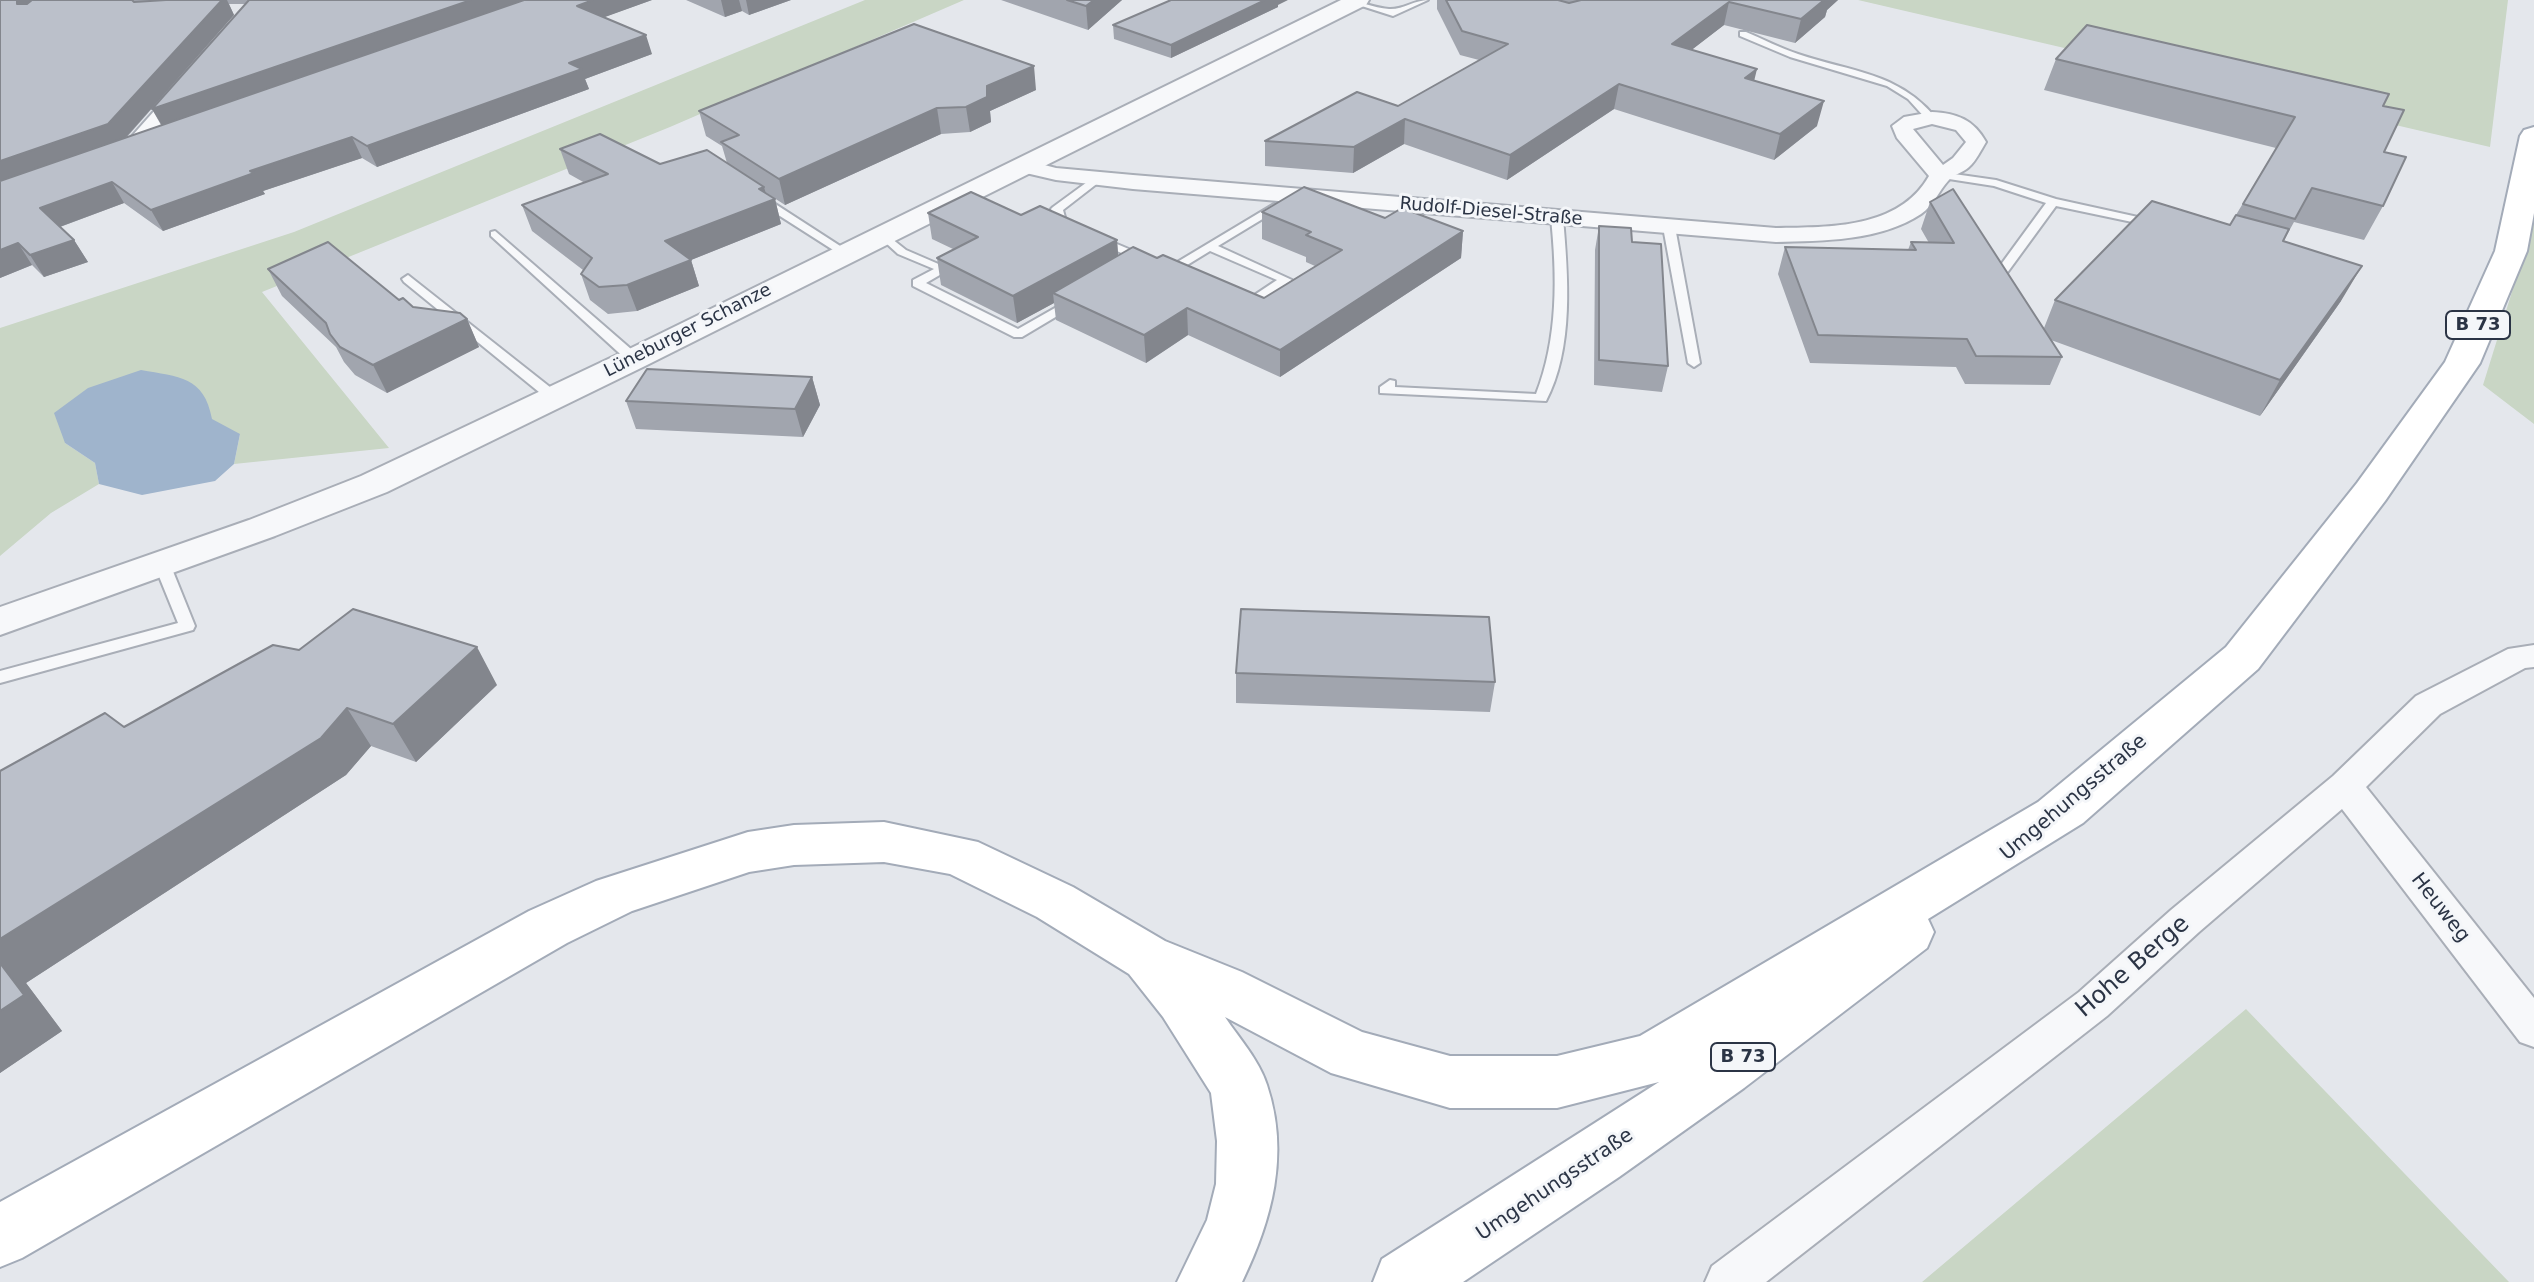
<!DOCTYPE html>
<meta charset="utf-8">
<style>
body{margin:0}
canvas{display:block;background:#e4e7ec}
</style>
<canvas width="2534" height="1282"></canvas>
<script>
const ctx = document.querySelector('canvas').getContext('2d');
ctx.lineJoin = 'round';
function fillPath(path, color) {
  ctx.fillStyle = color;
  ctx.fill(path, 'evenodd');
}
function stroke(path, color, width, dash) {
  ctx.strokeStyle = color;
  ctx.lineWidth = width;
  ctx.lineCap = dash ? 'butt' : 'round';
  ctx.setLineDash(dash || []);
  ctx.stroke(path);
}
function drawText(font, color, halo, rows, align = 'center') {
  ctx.font = font + ' "DejaVu Sans",sans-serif';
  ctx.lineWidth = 6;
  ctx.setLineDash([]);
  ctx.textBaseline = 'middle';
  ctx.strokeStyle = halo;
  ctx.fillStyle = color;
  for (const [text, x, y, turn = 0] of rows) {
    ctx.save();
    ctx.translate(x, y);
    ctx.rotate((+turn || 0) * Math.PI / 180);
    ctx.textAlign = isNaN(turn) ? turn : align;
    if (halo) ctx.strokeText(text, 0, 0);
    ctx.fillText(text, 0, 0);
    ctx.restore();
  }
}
fillPath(new Path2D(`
 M865 0H964L670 127 262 292 389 448 234 464 240 434 65 443 95 463 99 484 51 513 0 556V328L294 232Z
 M1858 0H2508L2490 147Z
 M2534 221V424L2483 385Z
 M2246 1009 2509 1282H1922Z`), '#c9d6c5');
fillPath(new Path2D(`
 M141 370C179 377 204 376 212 419L240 434 234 464 215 481 142 495 99 484 95 463 65 443 54 413 88 388Z`), '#9fb4cc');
const service = new Path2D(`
 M1343 0C1359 0 1373 8 1389 9 1402 10 1415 0 1428 0L1393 16Z
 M1740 32H1746C1763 39 1780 48 1798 54 1851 72 1898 72 1936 118L1927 120 1908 99 1887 86 1790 57 1740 36Z
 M1940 172 1996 180 2056 199 2156 221 2162 224 2156 227 2056 206 2007 273 2003 274 1997 270 2046 203 1994 186 1936 177 1935 175Z
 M1094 177 1103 179 1063 210 1066 221 1077 226V230L1057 225 1051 209 1053 207Z
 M758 198H766L851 253 841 255 758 202Z
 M1274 204 1284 206 1218 246 1292 280 1251 308H1243L1236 302 1242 298 1247 300 1277 280 1210 251 1179 270 1182 273 1180 276H1172L1164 270Z
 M1557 215 1563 218C1568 275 1574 348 1546 401L1380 393V387L1390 380 1395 381V387L1536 394C1558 338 1557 276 1551 218Z
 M1669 224 1675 227 1700 363 1694 367 1688 363 1663 227Z
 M495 231 639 356V362H629L491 236V232Z
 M882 231 906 250 950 269 926 283 1018 329 1069 300H1077L1079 303 1022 337H1014L913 286V280L934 269 898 254 876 234Z
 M1098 236 1150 258 1152 260 1142 262 1094 241V237Z
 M408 275 560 395V401H550L404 282 402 279Z
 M162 559 170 564 195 626 193 630 0 683V671L178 623 154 564Z`);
const minor = new Path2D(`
 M186 81 193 83 196 87 193 91 138 153H124L121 149 124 145 179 83Z
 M1932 112C1957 113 1974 120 1986 142 1981 150 1976 161 1969 167 1963 173 1953 174 1948 181 1938 192 1934 205 1921 214 1880 241 1823 241 1776 242L1133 189 1056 180 1013 170 1010 165 1021 159 1056 168 1133 175 1776 228C1830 227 1899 229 1929 176L1897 138 1892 126 1904 117ZM1932 124 1956 130 1966 142 1953 158 1943 165 1913 129Z
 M2534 645V667L2525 668 2440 714 2366 787 2534 998V1047L2520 1042 2342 809 2199 932 2107 1016 1766 1282H1705L1712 1266 2079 992 2171 910 2333 776 2416 696 2508 649Z`);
const tertiary = new Path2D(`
 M1341 0H1369L1366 5 645 366 387 492 275 536 0 635V607L249 520 361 476 623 352Z`);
const primary = new Path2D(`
 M2534 127V213L2527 251 2480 363 2385 501 2258 669 2083 823 1928 919 1934 932 1927 948 1744 1088 1619 1177 1463 1282H1373L1382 1259 1659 1082 1557 1108H1450L1331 1073 1225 1017C1239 1038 1259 1060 1267 1085 1290 1154 1272 1220 1242 1282H1177L1207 1220 1216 1184 1217 1141 1211 1093 1163 1017 1129 974 1037 917 950 874 884 862 794 865 749 872 632 911 567 943 22 1258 0 1267V1202L529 911 596 881 748 832 794 825 884 822 978 842 1073 887 1165 941 1242 972 1362 1032 1450 1056H1557L1640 1036 2038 802 2226 647 2357 483 2445 362 2495 251 2520 136 2524 130Z`);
stroke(service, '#a9aeb7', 4);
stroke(minor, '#a9aeb7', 4);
stroke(tertiary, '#a9aeb7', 4);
stroke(primary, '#a3abb8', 4);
fillPath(service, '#f7f8fa');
fillPath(minor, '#f7f8fa');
fillPath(tertiary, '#f7f8fa');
fillPath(primary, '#fff');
fillPath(new Path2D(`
 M0 0H652L604 17 652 54 585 79 589 89 377 167 362 158 263 191 265 194 163 231 124 203 60 227 74 240 88 262 44 277 32 265 0 278ZM229 4H245L152 109 161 125 127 137 234 15Z
 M686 0H791L749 15 742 11 725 17Z
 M1001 0H1122L1088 30Z
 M1437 0H1838L1827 10 1825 17 1795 43 1724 25 1691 50 1754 81 1817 126 1774 160 1614 109 1507 180 1404 144 1353 173 1265 166V141L1398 106 1479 60 1460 55 1437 9Z
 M1278 5V7L1171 58 1114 39 1113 25Z
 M2056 59 2383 106V206L2364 240 2294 222 2283 242 2341 301 2260 416 2051 340 2062 357 2050 385 1965 384 1956 367 1810 363 1778 274 1785 247 1908 250 1911 242 1929 243 1921 229 1930 202 2044 328 2055 300 2230 225 2276 148 2044 90Z
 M1036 90 990 111 991 122 970 132 941 134 785 205 765 192 775 199 781 224 691 260 699 286 637 311 608 314 590 300 581 274 583 270 532 231 522 205 585 183 569 174 560 149 660 164 727 163 722 146 706 136 699 111Z
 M1262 212 1385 218 1463 231 1461 258 1280 377 1188 335 1146 363 1056 320 1054 303 1017 323 941 285 937 258 953 249 932 239 928 213 1021 215 1117 240 1118 256 1157 258 1264 298 1315 266 1306 262V257L1262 239Z
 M1599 226 1632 242 1668 366 1662 392 1594 385 1595 250Z
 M268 269 399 300 413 307 467 319 479 347 387 393 355 375 344 362 336 347 282 296Z
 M812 377 820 405 803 437 636 429 626 401Z
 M1236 673 1495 682 1490 712 1236 703Z
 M497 685 416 762 371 746 346 775 26 983 62 1031 0 1073V771L124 727Z`), '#a1a5ae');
fillPath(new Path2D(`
 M17 0H46L28 15 17 4Z
 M222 0H227L234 15 120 144 0 187V161Z
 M471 0H524L164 129 152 109Z
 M593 0H652L583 25 577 6Z
 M721 0H739L742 11 725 17Z
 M746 0H791L749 15Z
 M1094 0H1122L1088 30 1086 6Z
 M1265 0H1288L1278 5V7L1171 58V45Z
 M1824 0H1838L1827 10 1825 17 1795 43 1801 19Z
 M1729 2 1724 25 1667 69 1672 44Z
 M646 35 652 54 585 79 589 89 377 167 367 146 569 63Z
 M1034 66 1036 90 990 111 991 122 970 132 966 107 987 86Z
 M1757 69 1751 94 1745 78Z
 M1619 84 1614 109 1507 180 1510 155Z
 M1824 101 1817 126 1774 160 1780 134Z
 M937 108 941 134 785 205 779 179Z
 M1405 119 1404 144 1353 173 1354 147Z
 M352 137 362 158 263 191 265 194 163 231 151 210 250 171Z
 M112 182 124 203 54 229 40 208Z
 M764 187 768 201 775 199 781 224 691 260 699 286 637 311 627 285 665 241Z
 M1463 231 1461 258 1280 377V350Z
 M74 240 88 262 44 277 30 255Z
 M1117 240 1119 267 1053 293 1054 303 1017 323 1013 296Z
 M18 243 32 265 0 278V250Z
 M2362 266 2341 301 2260 416 2280 380Z
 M1187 308 1188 335 1146 363 1144 335Z
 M467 319 479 347 387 393 373 365Z
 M812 377 820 405 803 437 795 409Z
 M477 647 497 685 416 762 393 724Z
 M347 708 371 746 346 775 26 983 62 1031 0 1073V939Z`), '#83868d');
const building = new Path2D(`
 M0 0H17V4H27L32 0H132L134 2 166 0H222L108 124 0 161Z
 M249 0H471L152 109Z
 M524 0H593L577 6 646 35 569 63 582 69 367 146 352 137 250 171 254 173 151 210 112 182 40 208 74 240 30 255 18 243 0 250V181Z
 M1067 0H1094L1086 6Z
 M1171 0H1265L1171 45 1113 25Z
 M1446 0H1558L1569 3 1581 0H1824L1801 19 1729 2 1672 44 1757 69 1745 78 1824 101 1780 134 1619 84 1510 155 1405 119 1354 147 1265 141 1357 92 1398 106 1508 44 1462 31Z
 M914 24 1034 66 987 86V97L966 107 937 108 779 179 721 142 739 135 699 111Z
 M2087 25 2389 94 2383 106 2404 110 2384 152 2406 157 2383 206 2312 188 2295 219 2243 204 2295 117 2056 59Z
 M600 134 660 164 707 150 764 187 759 189 775 199 665 241 691 260 627 285 599 287 581 274 592 258 522 205 608 174 560 149Z
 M1304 187 1385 218 1402 208 1463 231 1280 350 1187 308 1144 335 1053 293 1133 247 1157 258 1163 255 1264 298 1342 250 1306 235 1311 232 1262 212Z
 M1953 189 2062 357 1976 356 1967 339 1818 335 1785 247 1916 250 1911 242 1954 243 1930 202Z
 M971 192 1021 215 1040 206 1117 240 1013 296 937 258 978 237 928 213Z
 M2152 201 2230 225 2236 215 2289 229 2283 241 2362 266 2280 380 2055 300Z
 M1599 226 1631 228 1632 242 1661 244 1668 366 1599 360Z
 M328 242 399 300 403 298 413 307 460 313 467 319 373 365 340 347 330 334 326 323 268 269Z
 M647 369 812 377 795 409 626 401Z
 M353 609 477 647 393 724 347 708 321 738 0 939V771L105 713 124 727 273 645 299 650Z
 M1241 609 1489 617 1495 682 1236 673Z
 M0 963 24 995 0 1011Z`);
fillPath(building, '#bbc0ca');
stroke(building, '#83868d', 2);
drawText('18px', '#2b3445', '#f4f6f9', [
 ["Rudolf-Diesel-Straße",1491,212,5],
 ["Lüneburger Schanze",688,331,-27]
]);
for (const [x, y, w] of [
 [2478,325,64],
 [1743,1057,64]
]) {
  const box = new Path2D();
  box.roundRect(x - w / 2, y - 14, w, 28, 6);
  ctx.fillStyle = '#f4f6f9';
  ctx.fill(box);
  stroke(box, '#2b3445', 2);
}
drawText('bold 18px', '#2b3445', null, [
 ["B 73",2478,325],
 ["B 73",1743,1057]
]);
drawText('20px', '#2b3445', '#f4f6f9', [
 ["Umgehungsstraße",2074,798,-40],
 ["Heuweg",2440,908,52],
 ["Umgehungsstraße",1555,1185,-34]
]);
drawText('24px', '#2b3445', '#f4f6f9', [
 ["Hohe Berge",2133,967,-41]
]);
</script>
